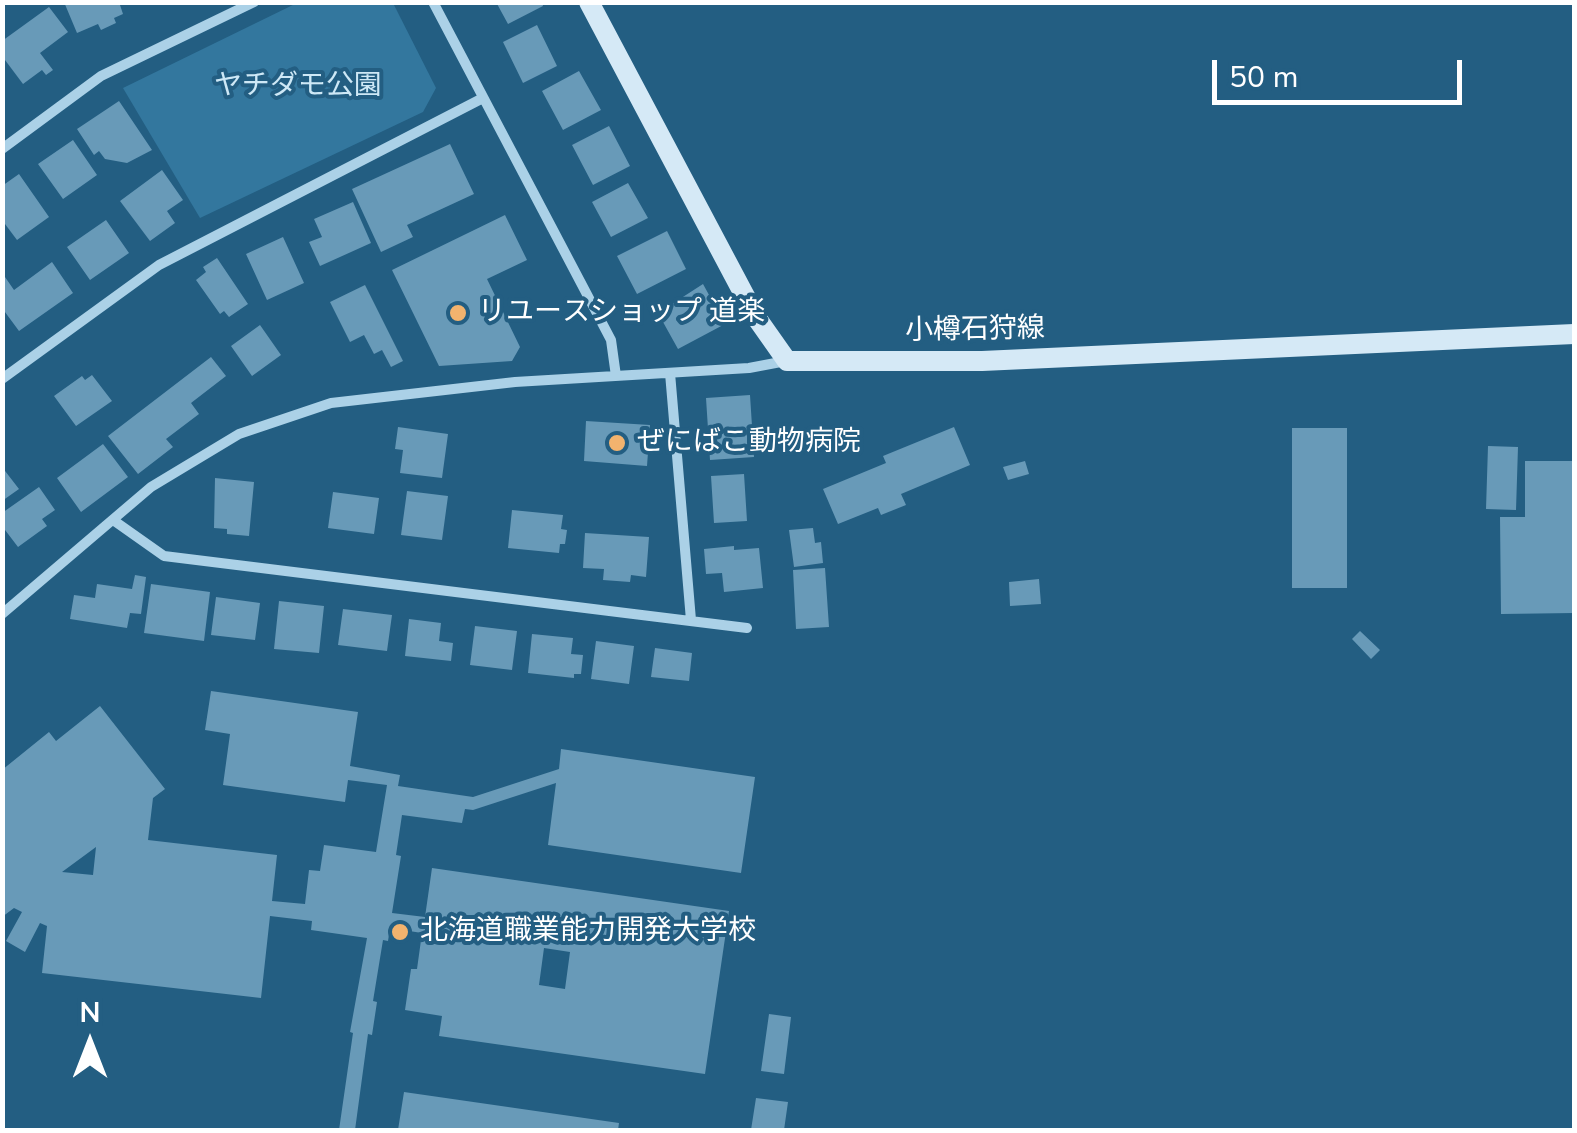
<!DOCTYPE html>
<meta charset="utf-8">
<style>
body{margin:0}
#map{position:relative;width:1577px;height:1133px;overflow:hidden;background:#235e82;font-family:"Nunito Sans",sans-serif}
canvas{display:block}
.frame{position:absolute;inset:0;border:5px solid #fff;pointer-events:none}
.north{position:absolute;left:40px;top:993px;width:100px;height:100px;-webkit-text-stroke:8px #235e82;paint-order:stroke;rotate:0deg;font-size:28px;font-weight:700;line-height:40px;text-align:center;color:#fff}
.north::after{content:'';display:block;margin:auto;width:35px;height:45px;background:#fff;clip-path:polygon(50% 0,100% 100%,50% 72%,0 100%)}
.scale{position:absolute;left:1212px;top:60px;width:250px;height:45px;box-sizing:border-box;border:5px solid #fff;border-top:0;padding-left:12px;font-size:30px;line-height:35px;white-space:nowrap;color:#fff;-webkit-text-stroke:8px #235e82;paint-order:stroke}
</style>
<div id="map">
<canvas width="1577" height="1133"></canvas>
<div class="frame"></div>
<div class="north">N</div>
<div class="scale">50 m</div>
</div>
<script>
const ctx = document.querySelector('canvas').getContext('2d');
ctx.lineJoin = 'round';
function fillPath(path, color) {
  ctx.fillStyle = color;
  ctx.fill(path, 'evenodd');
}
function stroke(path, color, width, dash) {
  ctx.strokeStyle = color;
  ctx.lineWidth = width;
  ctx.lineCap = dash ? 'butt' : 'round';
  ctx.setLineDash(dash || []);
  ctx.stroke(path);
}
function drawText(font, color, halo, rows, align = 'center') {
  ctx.font = font + ' "Nunito Sans","Noto Sans JP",sans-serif';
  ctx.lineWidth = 8;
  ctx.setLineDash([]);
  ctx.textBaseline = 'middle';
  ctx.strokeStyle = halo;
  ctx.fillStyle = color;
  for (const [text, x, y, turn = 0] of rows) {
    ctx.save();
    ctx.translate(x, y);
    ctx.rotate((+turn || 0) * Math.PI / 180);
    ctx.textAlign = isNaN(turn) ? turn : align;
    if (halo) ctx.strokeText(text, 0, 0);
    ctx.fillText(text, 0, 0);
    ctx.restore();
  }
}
fillPath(new Path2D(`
 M299 2 393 3 436 88 423 112 200 218 123 88Z`), '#33779e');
fillPath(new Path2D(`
 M64 2H119L123 14 114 18 116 23 101 30 98 24 77 33Z
 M496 2H542L543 6 508 24Z
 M49 7 68 32 40 53 53 70 46 75 42 70 23 84 2 56V41Z
 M537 25 557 66 523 83 503 42Z
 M579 71 601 110 563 130 542 91Z
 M119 101 152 150 127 163 105 159 99 151 94 155 77 129Z
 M609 126 630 166 593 185 572 145Z
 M73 140 97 175 63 199 38 164Z
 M450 144 474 194 407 225 413 237 381 252 352 189Z
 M162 170 183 200 167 211 175 223 150 241 120 201Z
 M19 174 49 217 17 240 2 220 5 194 2 186Z
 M628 183 648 218 611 237 592 202Z
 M353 202 371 243 320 266 309 242 322 237 314 219Z
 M505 215 527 260 487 279 520 347 512 361 439 366 392 270Z
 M106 220 129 253 90 280 67 247Z
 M667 231 686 269 637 294 617 256Z
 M283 237 304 283 267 300 246 254Z
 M217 258 248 304 229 317 224 311 220 314 196 280 206 272 203 267Z
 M52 262 73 293 19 331 2 308V279L5 277 14 290Z
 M703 284 725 324 678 349 658 313Z
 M365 285 403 361 391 367 382 350 374 354 364 335 350 342 330 302Z
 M260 325 281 355 252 376 231 346Z
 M211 357 226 376 191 403 199 414 166 439 173 447 138 474 108 436Z
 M92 375 112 401 76 426 54 396 82 376 85 380Z
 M750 395 754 457 710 460 706 398Z
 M586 421 650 425 647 466 584 461Z
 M398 427 448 434 442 478 400 473 403 450 395 449Z
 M954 427 970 465 901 494 906 505 881 515 878 508 838 524 823 489 886 463 883 456Z
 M1292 428H1347V588H1292Z
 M103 444 128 477 81 512 57 478Z
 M1488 446 1518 447 1516 510 1486 509Z
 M1025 461 1029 474 1008 480 1003 467Z
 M1525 461H1574V613L1501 614 1500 517H1525Z
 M2 467 19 489 2 501Z
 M744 474 747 521 714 523 711 476Z
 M215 478 254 482 249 536 227 534V529L214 528Z
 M39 487 55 510 42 519 47 526 18 547 2 526V513Z
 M407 491 448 496 442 540 401 535Z
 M333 492 379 498 374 534 328 528Z
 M512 510 563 515 561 529 567 530 565 544H560L559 553 508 548Z
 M813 528 815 543 821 542 823 563 794 567 789 530Z
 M585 533 649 537 646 577 631 575 630 582 603 580 604 569 583 568Z
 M734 546V550L759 548 763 588 724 592 722 573 706 574 704 549Z
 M825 568 829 627 796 629 793 570Z
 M135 575 146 577 141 614 130 613 127 628 70 619 74 595 95 598 97 584 132 589Z
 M1039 579 1041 604 1010 606 1009 582Z
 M151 584 210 592 204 641 144 633Z
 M216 597 260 603 255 640 211 635Z
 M279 601 324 606 319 653 274 649Z
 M343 609 392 615 387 651 338 645Z
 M409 619 441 623 439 641 453 643 451 661 405 656Z
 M475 626 517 631 512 670 470 665Z
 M1360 631 1380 650 1371 659 1352 639Z
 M532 634 573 638 571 654 583 655 581 674H574V678L528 673Z
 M596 641 634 646 629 684 591 679Z
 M655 648 692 653 689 681 651 677Z
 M211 691 358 712 350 766 400 775 398 786 473 797 559 769 561 749 755 777 741 873 548 845 556 783 473 810 465 809 462 823 402 815 396 855 401 856 392 913 425 917 432 868 729 911 705 1074 439 1036 442 1016 405 1010 411 969H417L422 933 390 928 388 941 383 940 373 1001 377 1002 372 1035 368 1034 355 1130H339L353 1033 350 1032 367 938 311 930 312 921 270 916 261 998 42 973 47 926 40 923 25 952 6 941 22 912 14 908 2 917V770L49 732 56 741 100 706 165 789 153 798 148 840 277 855 272 901 305 904 309 870 320 871 324 845 376 852 387 785 348 780 345 802 223 785 230 734 205 730ZM96 847 93 875 62 872ZM544 948 570 952 565 989 539 985Z
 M769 1014 791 1017 784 1074 761 1071Z
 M404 1092 619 1123 618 1130H398Z
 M756 1098 788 1102 784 1130H751Z`), '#689ab8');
stroke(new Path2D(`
 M433 2 611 340 616 376
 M2 149 101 76 254 2
 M670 373 691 620
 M2 379 159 265 483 98
 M113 520 164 556 747 628
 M2 614 151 487 239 434 331 403 515 382 749 368 786 361`), '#abd1e7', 10);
stroke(new Path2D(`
 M589 2 756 317 787 361H982L1574 334`), '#d5e9f6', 20);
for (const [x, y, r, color] of [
 [458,313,10,"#f2b36e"],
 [617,443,10,"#f2b36e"],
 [400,932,10,"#f2b36e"]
]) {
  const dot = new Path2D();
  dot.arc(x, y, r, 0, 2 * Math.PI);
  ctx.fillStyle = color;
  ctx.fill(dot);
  stroke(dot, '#235e82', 4);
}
drawText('28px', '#cee8f6', '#235e82', [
 ["ヤチダモ公園",298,87]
]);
drawText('28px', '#fff', '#235e82', [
 ["リユースショップ 道楽",478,313],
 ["ぜにばこ動物病院",637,443],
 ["北海道職業能力開発大学校",420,932]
], 'left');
drawText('28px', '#fff', '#235e82', [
 ["小樽石狩線",975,331,-1]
]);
</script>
